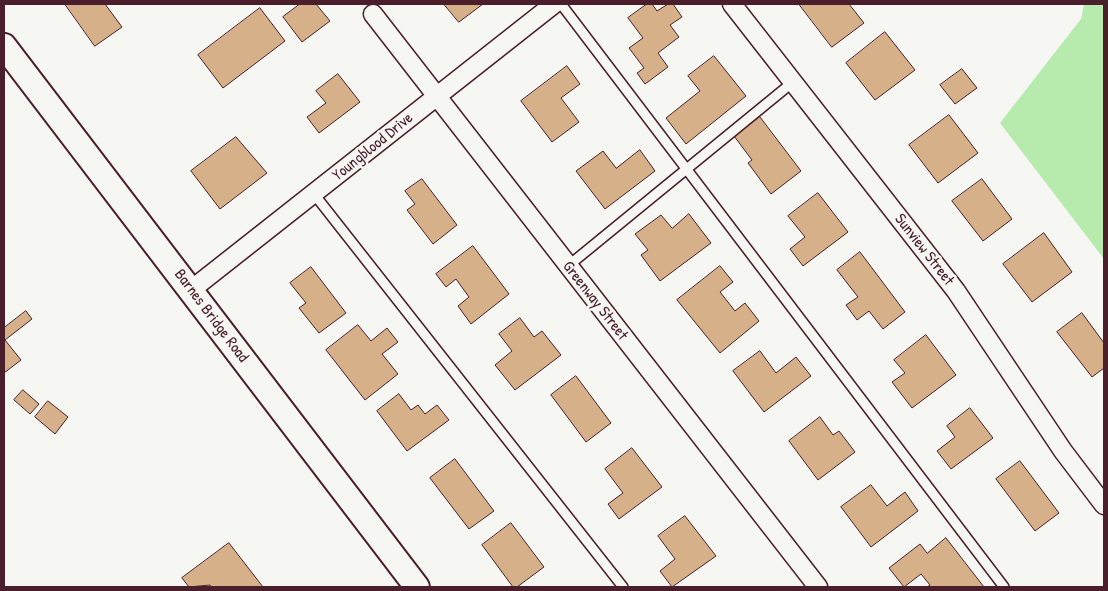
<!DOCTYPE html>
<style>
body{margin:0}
#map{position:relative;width:1108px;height:591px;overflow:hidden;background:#f6f6f2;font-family:"Patrick Hand",sans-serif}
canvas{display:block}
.frame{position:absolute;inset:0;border:5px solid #4a1f2b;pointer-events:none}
</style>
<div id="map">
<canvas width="1108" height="591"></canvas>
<div class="frame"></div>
</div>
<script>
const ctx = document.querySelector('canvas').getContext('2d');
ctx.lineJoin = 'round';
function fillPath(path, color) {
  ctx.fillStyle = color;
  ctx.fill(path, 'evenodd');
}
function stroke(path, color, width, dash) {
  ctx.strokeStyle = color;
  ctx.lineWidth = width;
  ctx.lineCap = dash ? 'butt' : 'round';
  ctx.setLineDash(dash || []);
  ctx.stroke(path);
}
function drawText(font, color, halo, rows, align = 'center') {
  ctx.font = font + ' "Patrick Hand",sans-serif';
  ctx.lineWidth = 5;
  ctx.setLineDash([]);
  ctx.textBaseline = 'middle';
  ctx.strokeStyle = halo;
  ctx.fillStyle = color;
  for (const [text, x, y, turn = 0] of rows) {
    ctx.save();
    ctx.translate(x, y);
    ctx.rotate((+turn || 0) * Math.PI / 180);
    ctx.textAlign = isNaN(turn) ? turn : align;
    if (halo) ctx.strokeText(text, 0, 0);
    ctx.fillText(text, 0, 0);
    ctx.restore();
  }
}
fillPath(new Path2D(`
 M1084 4H1104V259L1000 123 1081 19Z`), '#b6ebad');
const building = new Path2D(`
 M65 4H105L122 27 95 46Z
 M300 4H316L330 21 302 42 283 17Z
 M444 4H483L459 22Z
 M647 4H652L657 11 668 4H673L682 17 670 25 679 37 658 53 668 67 645 84 637 73 644 68 629 48 643 38 628 18Z
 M799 4H849L864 23 832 47Z
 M260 8 285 41 223 88 198 55Z
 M885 32 915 70 875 100 846 63Z
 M714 56 746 96 686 144 666 118 700 91 688 76Z
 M567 66 580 84 561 98 579 122 552 142 521 101Z
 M962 69 977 88 955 104 940 85Z
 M338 74 360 102 319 133 307 117 326 103 316 91Z
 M949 115 978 153 938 183 909 145Z
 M760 117 801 171 771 194 748 163 752 160 734 136Z
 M236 137 267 173 220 209 191 171Z
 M640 150 655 171 605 209 576 171 603 151 616 168Z
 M422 179 457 225 433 244 407 210 415 204 405 191Z
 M982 179 1012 219 983 241 952 201Z
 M818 193 848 232 803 266 790 249 805 237 788 216Z
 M689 214 711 243 660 281 641 255 648 250 635 234 661 215 672 228Z
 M1044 233 1072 272 1032 302 1003 264Z
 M473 246 509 294 471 324 458 306 469 297 456 279 446 287 436 274Z
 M860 252 905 312 883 329 869 311 857 320 846 305 858 297 837 270Z
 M720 266 733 282 720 292 735 311 745 303 759 321 720 353 677 300Z
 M311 267 346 313 319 333 299 308 306 303 290 283Z
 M26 311 32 319 5 340 21 360 4 373V328Z
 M1082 313 1104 343V368L1092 377 1057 332Z
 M520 318 534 337 542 331 561 355 515 390 495 365 512 351 499 334Z
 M358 325 371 341 387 328 398 342 382 354 398 374 365 400 326 350Z
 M926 335 956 375 912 408 892 382 905 373 894 360Z
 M760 351 776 373 796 357 811 376 764 412 733 371Z
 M576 376 611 423 586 442 551 395Z
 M23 390 39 404 30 414 14 400Z
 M399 394 411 410 418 405 425 414 437 405 449 420 407 451 377 411Z
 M48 401 68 417 55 434 35 417Z
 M970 408 993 438 951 469 937 451 955 437 947 426Z
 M820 417 833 435 839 431 855 452 818 480 789 441Z
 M632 448 662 487 619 519 608 504 623 493 605 469Z
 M455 459 494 511 469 529 430 478Z
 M1020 461 1059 513 1035 531 996 479Z
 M871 485 887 506 905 492 918 511 871 547 841 507Z
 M685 516 716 556 672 587 660 571 675 559 658 536Z
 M511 523 544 567 517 587H513L482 545Z
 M946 538 984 587H927L930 585 921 574 904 587 889 568 920 544 927 553Z
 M229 543 263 587H211L210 585 189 587 182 578Z`);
fillPath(building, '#d6b088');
stroke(building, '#4a1f2b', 1);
const lane = new Path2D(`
 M561 4 1004 587
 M314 194 623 587
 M568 266 793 82`);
const street = new Path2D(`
 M732 4 956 291 1063 451 1104 505
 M373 14 818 587
 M191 290 554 4`);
const secondary = new Path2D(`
 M4 46 417 587`);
stroke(lane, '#4a1f2b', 12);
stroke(street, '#4a1f2b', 21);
stroke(secondary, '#4a1f2b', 28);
stroke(lane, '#f6f6f2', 9);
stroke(street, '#f6f6f2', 18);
stroke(secondary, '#f6f6f2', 24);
drawText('16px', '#4a1f2b', '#f6f6f2', [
 ["Youngblood Drive",373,147,-39],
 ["Sunview Street",924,250,52],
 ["Greenway Street",595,301,52],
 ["Barnes Bridge Road",211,316,53]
]);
</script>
